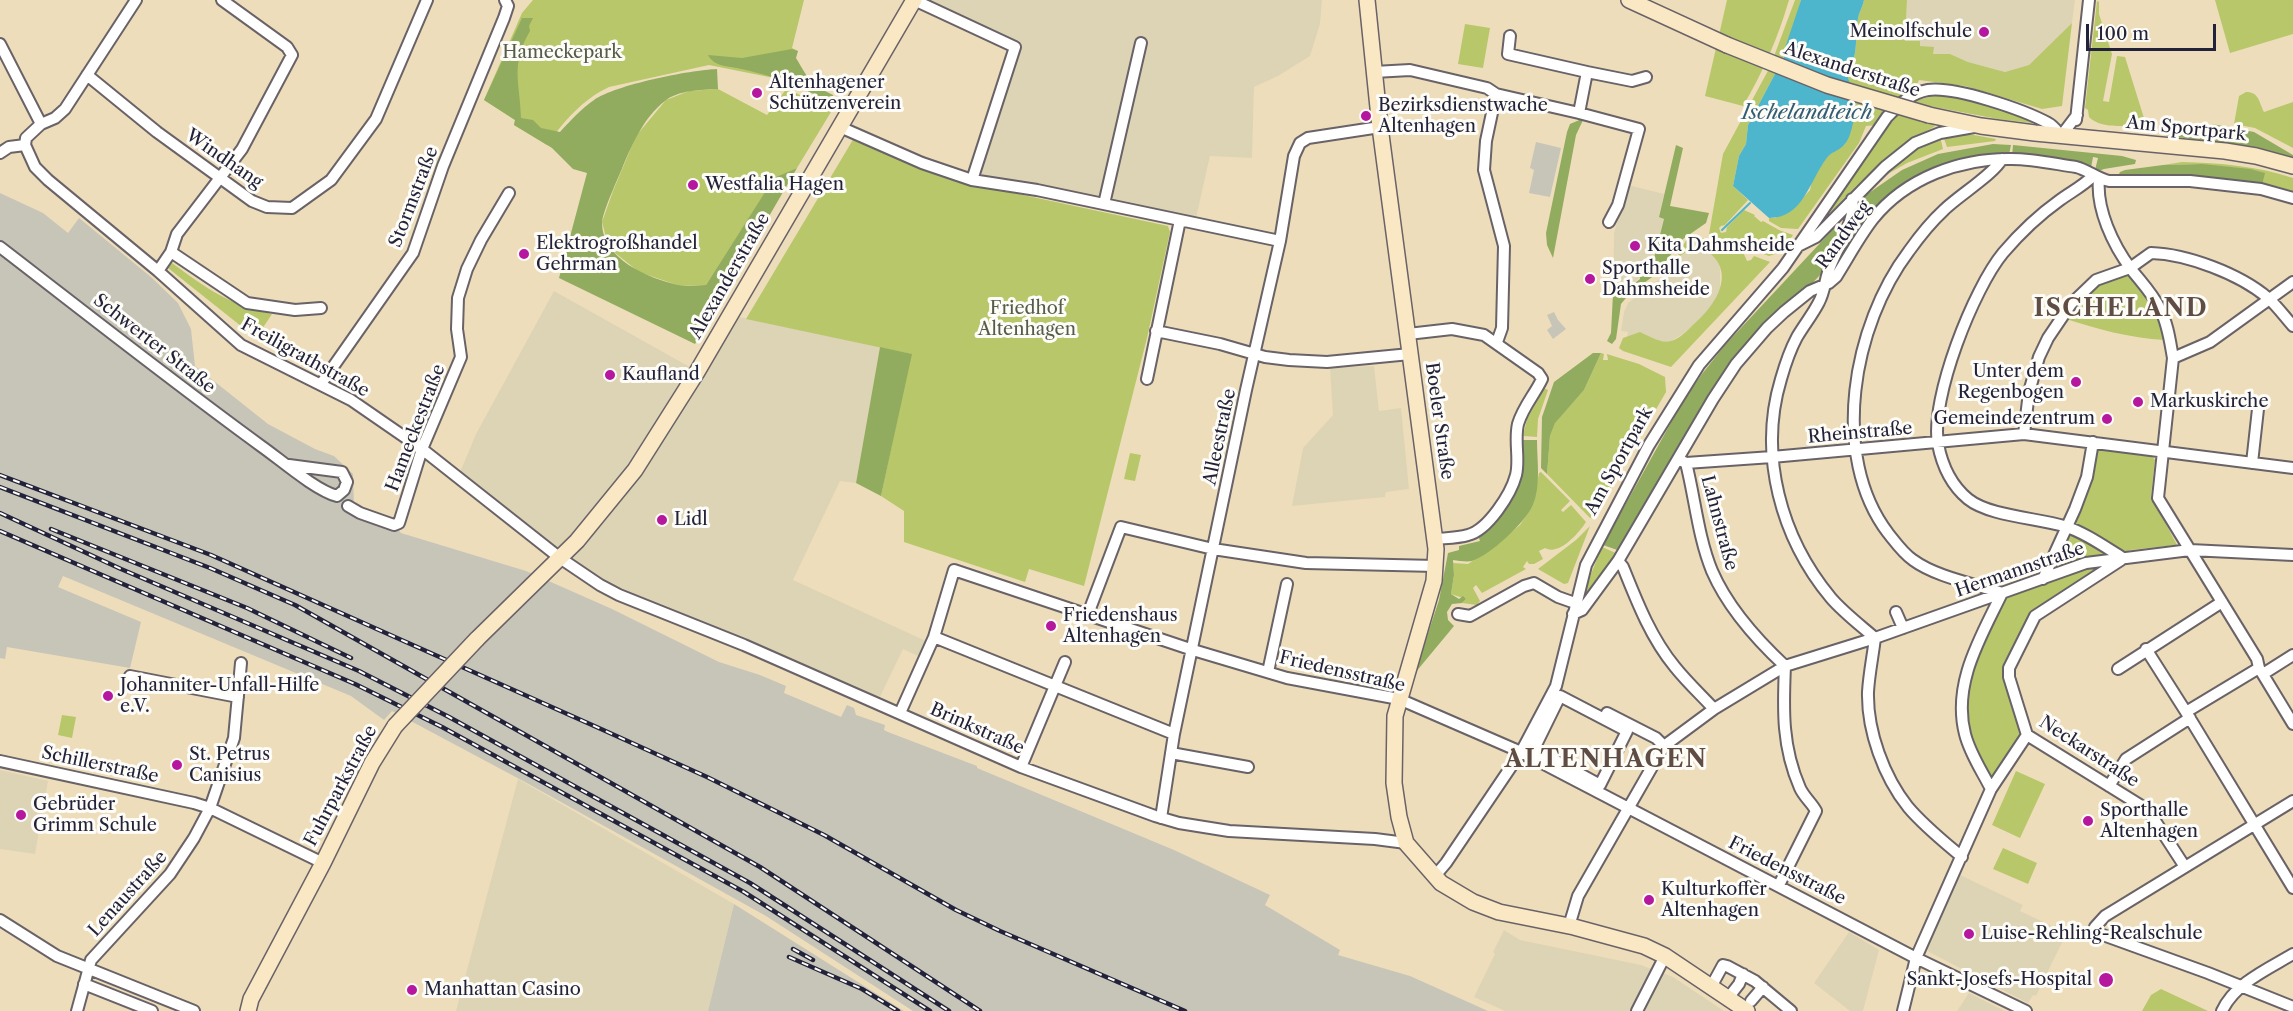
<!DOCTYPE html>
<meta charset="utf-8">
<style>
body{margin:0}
#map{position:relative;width:2293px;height:1011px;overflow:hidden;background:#edb;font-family:"Libre Caslon Text",serif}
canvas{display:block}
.scale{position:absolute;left:2086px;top:24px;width:130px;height:27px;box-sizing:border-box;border:3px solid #22223b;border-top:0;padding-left:8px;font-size:18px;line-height:21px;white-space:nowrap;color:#22223b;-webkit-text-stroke:4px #fdfcf7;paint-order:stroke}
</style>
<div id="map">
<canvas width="2293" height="1011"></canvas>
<div class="scale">100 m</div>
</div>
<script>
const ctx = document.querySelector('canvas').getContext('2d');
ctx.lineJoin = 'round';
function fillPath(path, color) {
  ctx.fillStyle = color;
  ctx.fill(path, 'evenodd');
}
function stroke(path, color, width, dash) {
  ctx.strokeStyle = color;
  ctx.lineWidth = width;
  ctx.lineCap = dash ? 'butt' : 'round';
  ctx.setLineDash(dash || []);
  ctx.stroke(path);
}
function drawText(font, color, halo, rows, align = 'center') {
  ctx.font = font + ' "Libre Caslon Text",serif';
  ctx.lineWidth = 6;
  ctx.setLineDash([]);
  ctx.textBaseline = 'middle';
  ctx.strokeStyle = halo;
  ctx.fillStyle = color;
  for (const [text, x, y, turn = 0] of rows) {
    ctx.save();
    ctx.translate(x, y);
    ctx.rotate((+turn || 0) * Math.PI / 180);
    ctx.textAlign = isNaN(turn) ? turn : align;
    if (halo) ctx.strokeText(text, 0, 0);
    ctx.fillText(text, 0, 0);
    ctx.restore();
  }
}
fillPath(new Path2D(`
 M914 0H1322L1320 24 1310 56 1278 76 1254 87 1252 158 1210 156 1196 218 972 180 1015 47Z
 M1907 0H2075L2072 23 2029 65 2005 72 1968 62 1950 54H1933L1920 46V42L1905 41Z
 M1628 185 1664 194 1659 216 1664 218 1652 266 1621 295 1613 294 1614 233Z
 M1697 245 1708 250 1718 258 1720 269V289L1718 299 1708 313 1684 333 1665 345 1627 337 1628 332 1621 331 1624 312 1628 303 1670 271 1680 256Z
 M554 291 697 371 730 315 880 347 856 483 840 481 793 580 926 641 918 656 903 649 877 703 619 595 458 477 476 434Z
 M1374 366 1379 411 1401 408 1409 489 1386 492 1385 497 1292 506 1303 448 1333 415 1330 368Z
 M0 770 48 781 35 854 0 849Z
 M518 779 734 904 708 1011H456Z
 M1958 874 2023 905 2020 911 2054 927 2056 924 2068 930 2036 996 2033 995 2028 1003 1929 952 1926 948Z
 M1504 930 1520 940 1641 965 1673 977 1724 1011H1505L1474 997 1495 954 1493 952Z
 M1849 932 1879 950 1863 1011H1850L1814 983Z
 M1969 993 2005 1011H1957Z`), '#ddd4b5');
fillPath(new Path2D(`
 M1536 142 1561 148 1550 197 1529 193 1534 170 1530 168Z
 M0 193 43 213 68 233 79 218 151 277 178 303 191 329 195 366 268 424 315 449 334 456 353 474 354 509 394 525 401 533 526 571 612 609 719 662 760 675 786 686 784 693 841 717 847 705 854 708 856 715 885 725 884 730 888 732 977 766V768L1174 850 1270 895 1265 905 1340 950 1338 955 1410 976 1488 1011H913L766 916 525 782 392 711 384 720 351 696 63 576 58 587 141 622 130 668 7 647 5 659 0 658Z
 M1554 312 1558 320 1566 329 1553 339 1547 330 1552 326 1547 315Z
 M734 904 904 1011H708Z`), '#c7c5b8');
fillPath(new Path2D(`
 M533 0H804L792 48 798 51 776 72 774 78 709 65 609 87C583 99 563 122 547 145L514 125 515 120 484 100 522 13Z
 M1727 0H1789C1778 38 1763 72 1743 106L1705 96Z
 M1795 0H1801L1785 55 1748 125 1746 144 1739 156 1733 186 1748 200 1725 225 1721 226 1719 228 1721 233 1726 232 1727 227 1744 210 1755 215 1754 216 1761 222 1763 221 1779 230 1793 235 1781 252 1769 256 1709 234 1723 154 1770 67Z
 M1864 0H1907L1905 41H1920V46L1934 47 1933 54H1950L1968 62 2005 72 2029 65 2072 23 2062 106 2042 109 1965 86 1919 80 1917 84 1922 89 1878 125 1866 126 1859 143 1798 229 1781 228 1769 221V218H1775L1802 199 1810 190 1812 181 1827 156 1845 144 1855 104 1847 74C1861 50 1853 37 1859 14 1861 9 1863 5 1864 0Z
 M2215 0H2293V34L2230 53Z
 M2097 1 2099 2V14L2112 54 2103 101 2109 102 2117 56 2125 57 2148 131 2130 129 2131 127C2118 125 2100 128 2089 117L2088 110 2085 108Z
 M1465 24 1490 28 1483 68 1458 64Z
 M787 88 831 112 797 168 774 179 706 285 680 286 639 272 609 248 602 222 613 191 636 136 666 100 689 91 718 89 767 115Z
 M2246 92C2259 92 2259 102 2264 112L2293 102V148L2255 128 2234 124 2239 96Z
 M1941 95C1973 99 2003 110 2033 121L2032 123 1998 119 1929 106 1920 122 1935 125 1934 127C1889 150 1859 183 1824 219L1822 218 1894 116 1915 100Z
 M1954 133 1968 134 1996 139 1995 141 1947 147 1943 136Z
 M1940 136 1943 149 1907 163 1874 182 1911 151Z
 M854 138 981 186 1168 226 1170 232 1147 338 1084 586 1029 569 1025 582 904 542V511L881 496 911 354 746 319Z
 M2182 162C2220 163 2257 166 2293 178V194L2202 164 2163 165Z
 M1702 238 1727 247 1729 251 1731 248 1743 252 1747 261 1751 260 1754 256 1770 262 1671 367 1623 351 1619 348 1623 338 1640 332C1649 336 1661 344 1671 341 1679 339 1687 331 1693 325 1721 301 1739 265 1697 245L1680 256 1677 253 1686 241Z
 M172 263C206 288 229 305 272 314L256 338 168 268Z
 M2127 274C2146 282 2161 321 2165 340 2129 338 2097 329 2063 318L2096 280Z
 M1601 353 1604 354 1603 360H1608L1607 354 1610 355 1639 364 1665 377 1666 392 1594 517 1590 518 1547 474 1550 436 1555 422 1584 390Z
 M1544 388 1548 390 1538 419 1537 437 1523 436 1527 419Z
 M2093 442 2151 455 2155 460 2151 496 2177 545 2130 550 2035 616 2008 671 2027 735 1991 789 1972 754 1963 692 2002 593 2043 578 2075 509Z
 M1130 453 1141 455 1135 481 1124 479Z
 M1541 472 1570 501 1561 510 1563 512 1571 505 1586 522C1579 533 1559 556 1545 548L1539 551 1543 559 1534 564H1529L1527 561 1523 567 1526 569 1482 593 1476 585 1473 588 1480 601 1477 605 1462 603 1466 599 1451 594 1454 575 1453 563 1468 564 1488 551 1520 525 1533 505 1539 473Z
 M1590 526 1568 583 1564 584 1538 569 1576 540Z
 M1602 547 1618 554 1583 601 1591 574Z
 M62 715 76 717 72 738 58 735Z
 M2016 771 2045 784 2020 838 1992 825Z
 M2003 848 2037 863 2028 884 1993 869Z
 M2161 989 2208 1011H2142L2151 995Z`), '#b7c76a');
fillPath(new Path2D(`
 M522 18H533L529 26 530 31C510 66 520 81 521 118L533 120 541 128 560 132C570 121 581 109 594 100 615 85 690 70 717 69L718 89C701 90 678 90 665 101 644 117 633 143 623 166 618 179 603 210 602 223 602 259 648 278 678 285 687 287 697 285 706 285L774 178 797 168 695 344 559 278 587 173 573 169 552 148 514 125 515 120 484 100Z
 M792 49 798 51 796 58C809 79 808 83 833 95V105C801 85 773 76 737 68 726 66 714 66 708 55L742 58Z
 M1584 118 1576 135 1553 258 1547 245 1546 233 1567 132 1570 124Z
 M2212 124 2254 132 2293 155V159L2251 148 2164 135 2165 131Z
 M1993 144 2011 145 2009 155C1988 159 1960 159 1940 166 1885 186 1865 222 1836 269H1834L1863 197 1902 170 1938 154Z
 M1676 145 1683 148 1670 206 1709 213 1706 223 1683 239 1655 275 1630 293 1621 304 1616 339 1612 344 1607 341 1611 333 1613 294H1621L1640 279 1639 269 1652 266 1664 219 1659 217Z
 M2013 145 2122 156 2136 160 2135 164 2104 169 2099 171 2095 170 2098 158 2093 157 2091 168 2012 156Z
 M2202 164 2250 169 2265 173 2262 185 2204 177 2118 176 2120 172 2125 170 2163 165Z
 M1837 225 1842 229 1820 275 1807 289 1774 316 1679 449 1620 551 1603 545 1683 401 1702 374 1725 345Z
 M880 347 912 354 881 496 856 483Z
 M1593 353H1601L1584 390 1555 423 1550 436 1547 474 1541 468 1542 417 1554 382Z
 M1522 440H1537C1537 462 1541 484 1533 505 1525 523 1490 555 1472 561 1467 562 1459 561 1453 560L1454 575 1451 594 1459 599 1463 596 1466 599 1462 603 1452 604 1447 612 1448 620 1454 626 1415 673 1439 600 1448 553 1459 550V546L1480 541 1478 535 1490 524 1520 461 1524 460Z`), '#91ac5e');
fillPath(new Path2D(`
 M1801 0H1864C1863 5 1861 9 1859 14 1853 37 1861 50 1847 74 1851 88 1858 105 1854 119 1852 127 1850 139 1844 145 1839 151 1830 152 1826 159 1809 182 1803 218 1769 218L1733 186 1739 156 1746 144 1748 125 1785 55 1784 51Z`), '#4db5cc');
stroke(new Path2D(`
 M1722 230 1750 203`), '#4db5cc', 2);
const street = new Path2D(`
 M914 0 1015 47 972 180
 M1510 36 1508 54 1587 72
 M0 44 41 124
 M1374 72 1410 70 1487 88 1496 94 1579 113 1639 129 1618 205 1609 222
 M87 75 157 132 252 201 267 207 292 208 331 180 376 119 427 0
 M1496 94 1486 141 1484 170 1504 246 1502 328 1497 342
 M1579 113 1587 72 1632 81 1646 77
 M2076 120 2089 0
 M840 127 922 163 972 180 1037 190 1280 241
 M25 145 35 167 48 180 158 271 241 345 351 400 422 449 560 558 600 585 619 595 744 645 1021 767 1155 816 1179 823 1229 831 1375 839 1406 843
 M25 145 26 138 41 124 55 118 65 109 136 0
 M0 153 9 147 25 145
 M2093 176C2083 186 2071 192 2060 200 2039 215 2020 233 2003 253 1974 288 1930 398 1938 444 1942 465 1951 485 1968 499 1989 516 2037 518 2064 526 2084 532 2105 547 2123 558
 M2099 179C2096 209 2113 245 2131 269 2141 282 2153 294 2160 309 2168 324 2170 342 2173 358L2158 498 2257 659 2259 668 2293 724
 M1852 199C1857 218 1837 248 1830 267 1825 278 1825 291 1819 302 1813 314 1804 325 1797 337 1790 350 1785 365 1781 379 1758 455 1781 538 1831 598 1843 612 1860 625 1875 638 1873 655 1869 674 1868 692 1867 731 1884 777 1908 807 1924 826 1943 841 1962 857
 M1104 204 1141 43
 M1798 246 1816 237 1885 167 1915 143 1940 133 1974 127
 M0 247C87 314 173 382 261 446 281 460 315 490 337 496L344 490 347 482 342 472 289 465
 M171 252 247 303 295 310 321 308
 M158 271 171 252 177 234 242 149 292 55 287 47 222 0
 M1156 331 1220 344 1265 357 1289 360 1327 362 1410 354
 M1408 334 1452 329 1484 335 1538 373 1542 379C1535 394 1523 407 1518 424 1514 441 1520 459 1516 475 1511 494 1488 530 1468 535 1458 538 1447 538 1436 539
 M2173 358 2210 342 2293 282
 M1147 379 1180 220
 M321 384 413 253 443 166 504 18 508 6 505 0
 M2024 434 2029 392 2039 357 2048 338 2071 304 2096 280 2130 268 2151 253C2187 254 2240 274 2268 298 2277 306 2285 317 2293 326
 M1680 460 1686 463C1695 498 1698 537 1712 571 1728 608 1756 639 1785 666 1783 710 1782 747 1800 788 1804 797 1812 803 1816 811L1779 885
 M1686 463 1772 457 2024 434 2293 468
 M2252 463 2258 409
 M348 506 360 513 394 525 399 523 422 449 461 357 457 329 458 298 467 269 481 240 509 193
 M2121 560 2035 616 2009 668V677L2027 735 2148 810 2185 867
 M1618 561 1623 567C1637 602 1651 638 1675 667 1687 682 1701 695 1714 709
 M2043 579 2075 509 2087 477 2093 442
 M1896 612 1903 628
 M1088 614 1121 527 1213 549 1306 563 1436 566
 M1458 614 1470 616 1524 586 1534 583 1558 597 1575 603
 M1573 614 1582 610 1618 561 1713 399 1736 364 1767 328 1784 312 1810 291 1829 283 1836 277C1848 258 1859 237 1873 219 1906 178 1960 158 2012 159 2033 159 2055 164 2076 167 2088 170 2096 178 2109 181H2190L2261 189 2293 198
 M934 637 1174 734
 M2146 649 2186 712 2293 888
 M2118 669 2222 602
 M1268 672 1287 584
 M2263 674 2293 655
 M130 676 238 697
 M1560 696 1627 731 1600 785 1534 749Z
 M2186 712 2259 668
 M900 713 934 637 954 570 1193 650 1287 678 1399 699 1521 752 1916 958 2026 1011
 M1607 713 1656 738 1664 746
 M1171 753 1248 767
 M0 761 194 803 210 808 323 863
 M1021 767 1065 662
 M2109 786 2126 759 2190 718
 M1991 789C1982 771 1970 754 1965 734 1952 683 1981 637 2002 593 1975 584 1936 577 1913 560 1903 553 1896 543 1888 533 1829 455 1853 325 1909 251 1919 237 1931 222 1944 210 1958 196 1994 174 2002 159
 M2293 801 2105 916 2095 927 2098 933 2103 935 2208 973 2293 1007
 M1161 818 1174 734 1246 390 1280 241 1294 156 1300 143 1308 138 1380 127
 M1434 877 1446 863 1521 752 1556 686 1586 565 1649 445 1699 365 1783 268 1887 117C1899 105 1910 93 1928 90 1955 86 2024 110 2048 123 2054 126 2057 131 2061 136L2077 115
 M0 920 57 956 194 1011
 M1569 926 1578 896 1664 746 1714 709 1785 666 1875 638 2086 563 2190 550 2293 555
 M84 984 152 1011
 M1711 987 1723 965 1727 966 1755 981 1791 1011
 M1728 998 1739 984 1743 974
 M1751 1001 1763 987
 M77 1011 91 960 170 874 194 838 210 808 234 738 241 663
 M1637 1011 1665 956
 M1903 1011 1916 958 1991 789 2027 735
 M2222 1011C2235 983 2268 969 2293 954`);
const secondary = new Path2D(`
 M1367 0 1380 127 1436 549 1434 581 1395 716 1394 783 1399 817 1406 843 1441 883 1473 902 1499 912 1574 927 1644 946 1665 956 1747 1011
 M1629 0 1727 45
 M1929 115 1981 126 2035 133 2225 151 2256 156 2293 166
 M477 639 577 541 635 470 697 372 914 0
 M248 1011 251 999 323 863 372 763 395 726`);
stroke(street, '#696368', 14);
stroke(secondary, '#696368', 18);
stroke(street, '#fff', 10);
stroke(secondary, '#fae7c3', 15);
const rail = new Path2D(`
 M0 475 211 555 601 729 707 777 824 835 956 910 1000 931 1185 1011
 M0 487 210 568 295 605 760 867 980 1011
 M0 513 121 569 359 671 449 717 750 883 949 1011
 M51 529 247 608 351 658
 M0 531 355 684 442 727 744 892 930 1011
 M793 949 813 960
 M789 957 862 989 898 1011`);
stroke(rail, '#22223b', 4.5);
stroke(rail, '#fdfcf7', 2, [7]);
const secondaryBridge = new Path2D(`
 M1727 45 1827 85 1929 115
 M395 726 477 639`);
stroke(secondaryBridge, '#696368', 18, []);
stroke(secondaryBridge, '#fae7c3', 15);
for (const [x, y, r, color] of [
 [1984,32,6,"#b5179e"],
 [757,93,6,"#b5179e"],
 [1366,116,6,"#b5179e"],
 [693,185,6,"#b5179e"],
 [1635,246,6,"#b5179e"],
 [524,254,6,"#b5179e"],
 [1590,279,6,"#b5179e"],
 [610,375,6,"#b5179e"],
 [2076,382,6,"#b5179e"],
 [2138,402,6,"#b5179e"],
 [2107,419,6,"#b5179e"],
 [662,520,6,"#b5179e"],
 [1051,626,6,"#b5179e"],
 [108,696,6,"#b5179e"],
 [177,765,6,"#b5179e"],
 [21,815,6,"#b5179e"],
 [2088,821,6,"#b5179e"],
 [1649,900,6,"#b5179e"],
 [1969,934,6,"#b5179e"],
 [2106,980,8,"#b5179e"],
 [412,990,6,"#b5179e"]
]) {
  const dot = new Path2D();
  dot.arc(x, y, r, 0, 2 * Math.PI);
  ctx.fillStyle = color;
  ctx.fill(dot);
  stroke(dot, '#fdfcf7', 2);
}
drawText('18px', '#22223b', '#fdfcf7', [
 ["Meinolfschule",1972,32,"right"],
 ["Altenhagener",769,83],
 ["Schützenverein",769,104],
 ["Bezirksdienstwache",1378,106],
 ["Altenhagen",1378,127],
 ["Westfalia Hagen",705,185],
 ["Elektrogroßhandel",536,244],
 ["Gehrman",536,265],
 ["Kita Dahmsheide",1647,246],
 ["Sporthalle",1602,269],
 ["Dahmsheide",1602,290],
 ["Unter dem",2064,372,"right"],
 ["Regenbogen",2064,393,"right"],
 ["Kaufland",622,375],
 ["Markuskirche",2150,402],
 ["Gemeindezentrum",2095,419,"right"],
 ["Lidl",674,520],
 ["Friedenshaus",1063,616],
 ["Altenhagen",1063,637],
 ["Johanniter-Unfall-Hilfe",120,686],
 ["e.V.",120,707],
 ["St. Petrus",189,755],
 ["Canisius",189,776],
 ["Gebrüder",33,805],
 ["Grimm Schule",33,826],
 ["Sporthalle",2100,811],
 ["Altenhagen",2100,832],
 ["Kulturkoffer",1661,890],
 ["Altenhagen",1661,911],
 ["Luise-Rehling-Realschule",1981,934],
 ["Sankt-Josefs-Hospital",2092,980,"right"],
 ["Manhattan Casino",424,990]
], 'left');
drawText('18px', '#565c4b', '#fdfcf7', [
 ["Hameckepark",562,53],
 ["Friedhof",1027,309],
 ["Altenhagen",1027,330]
]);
drawText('18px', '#22223b', '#fdfcf7', [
 ["Alexanderstraße",1852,70,18],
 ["Am Sportpark",2186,129,6],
 ["Windhang",224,159,35],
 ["Stormstraße",414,197,-69],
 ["Randweg",1844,235,-54],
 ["Alexanderstraße",730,276,-60],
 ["Schwerter Straße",154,344,38],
 ["Freiligrathstraße",305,358,29],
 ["Boeler Straße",1439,421,82],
 ["Hameckestraße",416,428,-69],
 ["Rheinstraße",1860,433,-5],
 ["Alleestraße",1220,437,-78],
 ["Am Sportpark",1619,461,-61],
 ["Lahnstraße",1719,523,75],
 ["Hermannstraße",2020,570,-19],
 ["Friedensstraße",1342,672,13],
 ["Brinkstraße",977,729,24],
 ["Neckarstraße",2089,752,33],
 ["Schillerstraße",100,765,12],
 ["Fuhrparkstraße",341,786,-62],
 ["Friedensstraße",1787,871,27],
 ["Lenaustraße",128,894,-48]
]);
drawText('italic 20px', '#335d75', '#fdfcf7', [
 ["Ischelandteich",1807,113]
]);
ctx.letterSpacing = '1.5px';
drawText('bold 24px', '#5f4d45', '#fdfcf7', [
 ["ISCHELAND",2121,309],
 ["ALTENHAGEN",1606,760]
]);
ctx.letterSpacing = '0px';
</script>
